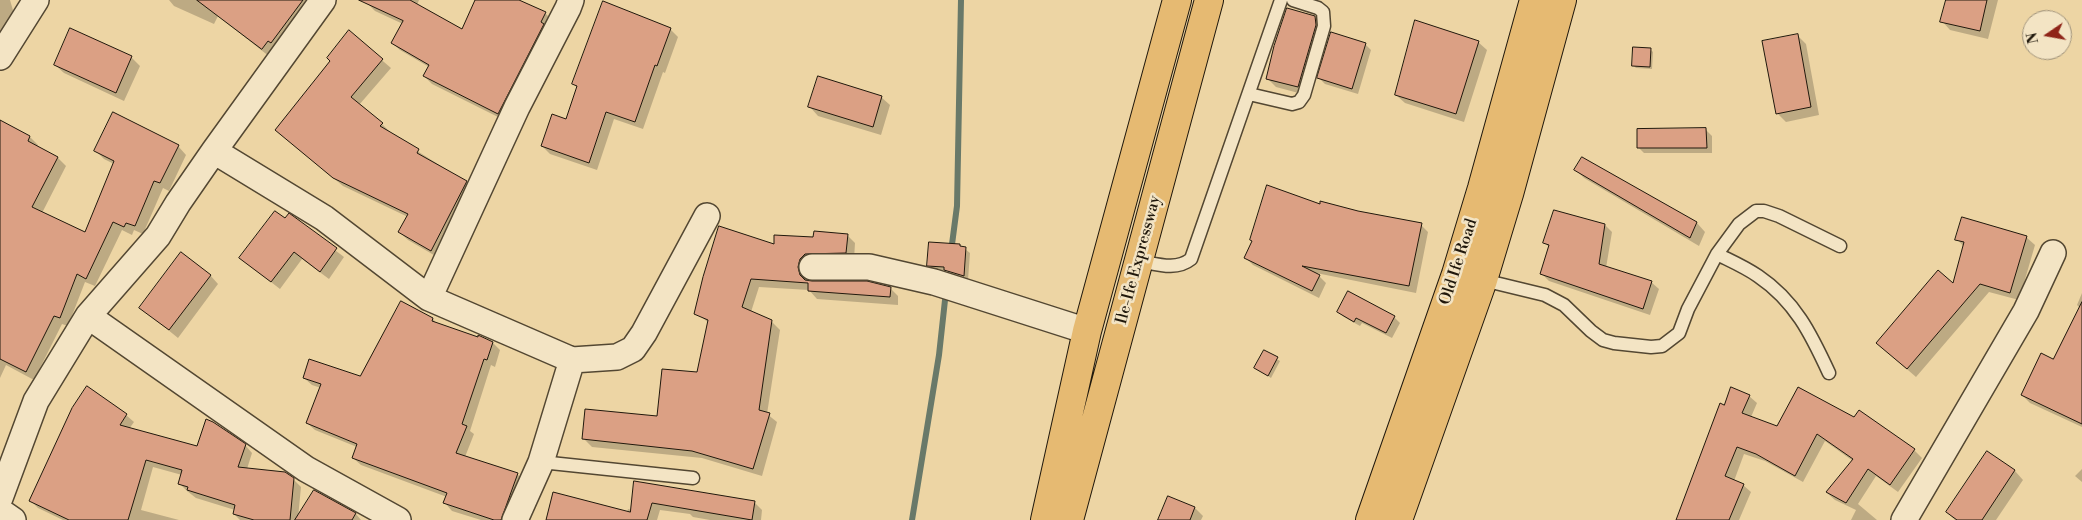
<!DOCTYPE html>
<style>
body{margin:0}
#map{position:relative;width:2082px;height:520px;overflow:hidden;background:#edd5a4;font-family:"Libre Bodoni",serif}
canvas{display:block}
.north{position:absolute;left:2022px;top:10px;width:50px;height:50px;box-sizing:border-box;background:#f3e4c4;border:1px solid #9f927a;border-radius:50%;rotate:258deg;font-size:14px;font-weight:700;line-height:20px;text-align:center;color:#20180c}
.north::after{content:'';display:block;margin:auto;width:18px;height:22px;background:#8f2418;clip-path:polygon(50% 0,100% 100%,50% 72%,0 100%)}
</style>
<div id="map">
<canvas width="2082" height="520"></canvas>
<div class="north">N</div>
</div>
<script>
const ctx = document.querySelector('canvas').getContext('2d');
ctx.lineJoin = 'round';
function fillPath(path, color) {
  ctx.fillStyle = color;
  ctx.fill(path, 'evenodd');
}
function stroke(path, color, width, dash) {
  ctx.strokeStyle = color;
  ctx.lineWidth = width;
  ctx.lineCap = dash ? 'butt' : 'round';
  ctx.setLineDash(dash || []);
  ctx.stroke(path);
}
function drawText(font, color, halo, rows, align = 'center') {
  ctx.font = font + ' "Libre Bodoni",serif';
  ctx.lineWidth = 5;
  ctx.setLineDash([]);
  ctx.textBaseline = 'middle';
  ctx.strokeStyle = halo;
  ctx.fillStyle = color;
  for (const [text, x, y, turn = 0] of rows) {
    ctx.save();
    ctx.translate(x, y);
    ctx.rotate((+turn || 0) * Math.PI / 180);
    ctx.textAlign = isNaN(turn) ? turn : align;
    if (halo) ctx.strokeText(text, 0, 0);
    ctx.fillText(text, 0, 0);
    ctx.restore();
  }
}
fillPath(new Path2D(`
 M0 0H10L17 24 0 50Z
 M169 0H310L270 57 218 16 214 24 174 6Z
 M369 0H419L417 5 463 31 476 0H516L545 13 553 21 506 121 432 84 424 76 429 67 400 50 392 43 403 24 375 11 367 3Z
 M1947 0H1998L1988 39 1950 30 1942 21Z
 M1314 17 1323 26 1306 95 1276 87 1267 78Z
 M670 29 678 37 665 73 663 72 643 129 614 119 597 170 550 154 542 146 567 120 578 88 573 84Z
 M349 32 391 68 359 105 382 124 390 132 389 133 466 182 475 190 439 258 408 240 399 232 408 217 343 186 285 138Z
 M1797 35 1806 44 1819 115 1786 122 1777 113Z
 M1478 42 1487 50 1464 122 1405 103 1396 95Z
 M1365 44 1371 50 1358 94 1325 84 1319 78Z
 M1651 50 1653 52 1652 69 1636 68 1633 65Z
 M131 57 140 66 124 101 64 73 55 65Z
 M881 97 890 105 881 135 818 116 810 107Z
 M0 121 30 137 38 145 37 147 58 158 66 166 42 213 86 234 114 164 104 159 96 151 178 146 186 155 169 191 163 188 143 234 134 230 132 235 122 230 95 286 85 282 68 326 62 324 34 380 6 365 0 378Z
 M1706 130 1712 136V153H1644L1639 148Z
 M1576 170 1697 223 1705 232 1699 246 1584 178Z
 M1321 205 1421 225 1428 232 1416 293 1316 273 1326 283 1319 298 1253 265 1246 258Z
 M289 215 344 257 329 279 302 259 280 289 249 265Z
 M1605 225 1612 232 1606 268 1651 282 1659 289 1650 315 1549 281 1542 274 1549 247 1544 242Z
 M847 235 855 243 854 260 805 275 807 281 890 288 898 296V305L817 299 809 290 759 287 751 312 772 322 780 330 767 414 777 422 762 476 702 458 592 447 584 439 658 417 698 374 709 323 696 313 775 245Z
 M2026 237 2035 245 2019 300 1989 292 1916 377 1886 351 1954 285 1964 247 1957 239Z
 M960 245 970 253 968 280 950 274 947 271 933 270 929 265Z
 M210 275 218 284 178 338 141 308Z
 M2082 293V427L2030 403 2022 395 2053 360 2080 308 2077 305Z
 M402 303 433 319 438 325 493 343 500 350 495 367 491 365 470 431 474 434 465 457 517 474 525 482 510 520H481L452 511 445 503 447 497 361 465 353 458 357 447 315 430 307 423 321 388 312 385 304 378H361Z
 M1338 312 1394 317 1400 323 1392 338 1362 323 1360 326 1344 317Z
 M1264 352 1280 361 1271 378 1256 368Z
 M1749 396 1757 403 1751 417 1778 428 1855 419 1860 412 1914 450 1922 458 1898 492 1876 476 1858 504 1877 520H1851L1856 510 1835 500 1827 493 1853 461 1825 441 1803 482 1765 461 1744 454 1734 481 1743 485 1751 492 1739 520H1677L1725 407Z
 M126 415 134 422 129 429 198 447 245 445 252 453 247 469 293 479 301 487 298 518 314 491 356 514 361 520H240L234 514 235 510 196 498 187 491 179 483 182 475 153 467 141 510 179 520H63L38 508 30 500Z
 M1987 452 2015 471 2023 480 1996 520H1955L1947 512Z
 M2082 469V482L2075 476Z
 M635 483 754 502 762 510 761 520H710L693 517 690 514 660 510 657 520H547L627 512 628 509 632 510Z
 M1168 497 1195 508 1203 516 1201 520H1159Z`), '#0003');
stroke(new Path2D(`
 M951 252 957 206 961 0
 M912 520 939 355 946 291`), '#697969', 6);
const building = new Path2D(`
 M197 0H303L271 43 268 41 262 49Z
 M359 0H410L462 29 475 0H519L546 12 541 22 544 24 498 114 423 76 429 65 391 43 403 21Z
 M1946 0H1987L1980 31 1940 22Z
 M603 1 671 28 657 66 655 65 635 122 606 112 589 163 541 146 552 114 566 119 577 86 572 84Z
 M1287 8 1315 16 1316 25 1298 87 1266 79 1274 46Z
 M1415 20 1479 41 1456 114 1395 95Z
 M70 28 132 56 116 93 54 65Z
 M349 30 383 59 351 97 383 123 380 126 419 149 417 153 467 181 431 251 398 232 408 214 333 178 275 130 330 61 327 58Z
 M1331 32 1366 43 1352 89 1317 78Z
 M1798 34 1811 107 1776 114 1762 41Z
 M1633 47 1651 48 1650 67 1632 66Z
 M818 76 882 96 873 127 808 107Z
 M113 112 179 145 160 183 154 181 135 226 126 223 124 227 113 222 86 279 77 274 60 318 54 316 26 372 0 359V120L30 136 28 141 58 157 32 207 85 232 114 161 94 151Z
 M1706 128 1707 148H1637V129Z
 M1582 157 1697 222 1690 238 1574 170Z
 M1267 185 1320 204V201L1358 211 1422 223 1409 286 1302 266 1320 275 1312 291 1244 258 1252 241 1250 240Z
 M1554 210 1605 224 1599 264 1652 281 1643 309 1540 274 1549 245 1543 243Z
 M275 211 285 218 289 213 337 248 320 272 294 252 271 282 239 258Z
 M1962 217 2027 236 2010 293 1980 284 1907 369 1876 343 1938 270 1953 283 1964 242 1955 240Z
 M719 226 774 244V235L813 237 814 231 848 234 846 253 805 254 800 259 798 267 800 275 805 280 812 281H867L891 287 890 297 808 291V283L751 279 742 307 772 320 759 410 770 413 753 469 692 451 582 439 585 409 657 416 662 369 697 372 708 320 694 314 703 277Z
 M929 242 960 244V246L966 247 964 276 944 270V267L927 266Z
 M181 252 211 275 169 330 139 308Z
 M1348 291 1395 316 1386 333 1356 318 1354 322 1337 312Z
 M401 301 433 318 432 321 478 337V335L493 342 487 360 484 359 462 424 467 426 456 453 518 473 501 520H494L443 503 447 493 352 458 357 444 306 423 321 384 303 378 309 359 360 376Z
 M2082 302V424L2021 395 2041 353 2053 359Z
 M1264 350 1278 357 1268 376 1254 368Z
 M87 386 127 414 120 425 197 446 206 419 213 422 246 444 238 467 285 472 294 478 290 520H254L233 514 235 505 187 490 188 487 178 484 182 470 146 460 128 520H69L29 501 72 408Z
 M1731 387 1750 395 1742 413 1777 426 1798 387 1854 417 1859 410 1915 449 1890 485 1868 469 1846 503 1826 492 1853 459 1817 434 1795 476 1756 454 1737 447 1725 476 1744 484 1729 520H1676L1720 403 1724 405Z
 M1987 451 2015 470 1982 520H1957L1946 512Z
 M634 481 755 501 752 520 652 503 647 520H546L553 492 630 512Z
 M314 490 356 513 352 520H295Z
 M1168 496 1195 507 1190 520H1158Z`);
fillPath(building, '#dba084');
stroke(building, '#20180c', 1);
const lane = new Path2D(`
 M1249 94 1292 104 1299 102 1304 95 1324 26 1323 12 1318 8 1293 0
 M1717 254C1731 261 1745 267 1758 276 1795 301 1811 334 1829 373
 M1139 261C1157 264 1176 271 1191 259L1281 0
 M1483 280 1545 295 1564 305 1591 331 1603 340 1614 343 1651 347 1662 346 1679 333 1688 309 1717 254 1739 224 1756 211H1764L1779 216 1840 246
 M541 462 693 478`);
const street = new Path2D(`
 M0 57 36 0
 M214 151 324 218 429 298 572 360 617 357 633 349 644 333 707 216
 M812 267H869L934 282 1087 331
 M429 298 517 107 568 8 571 0
 M88 316 306 469 398 520
 M0 498 36 401 88 316 158 236 178 203 214 151 323 0
 M0 511 13 520
 M515 520 541 462 572 360
 M1904 520 2026 311 2053 253`);
const primary = new Path2D(`
 M1370 520 1456 274 1482 188 1534 0
 M1398 520 1483 280 1509 194 1562 0`);
const highway = new Path2D(`
 M1045 520 1087 331 1177 0
 M1069 520 1209 0`);
stroke(lane, '#534732', 15);
stroke(street, '#534732', 28);
stroke(primary, '#20180c', 30);
stroke(highway, '#20180c', 30);
stroke(lane, '#f3e4c4', 12);
stroke(street, '#f3e4c4', 25);
stroke(primary, '#e6ba72', 28);
stroke(highway, '#e6ba72', 28);
drawText('16px', '#20180c', '#f3e4c4', [
 ["Ile-Ife Expressway",1139,260,-75],
 ["Old Ife Road",1459,262,-72]
]);
</script>
